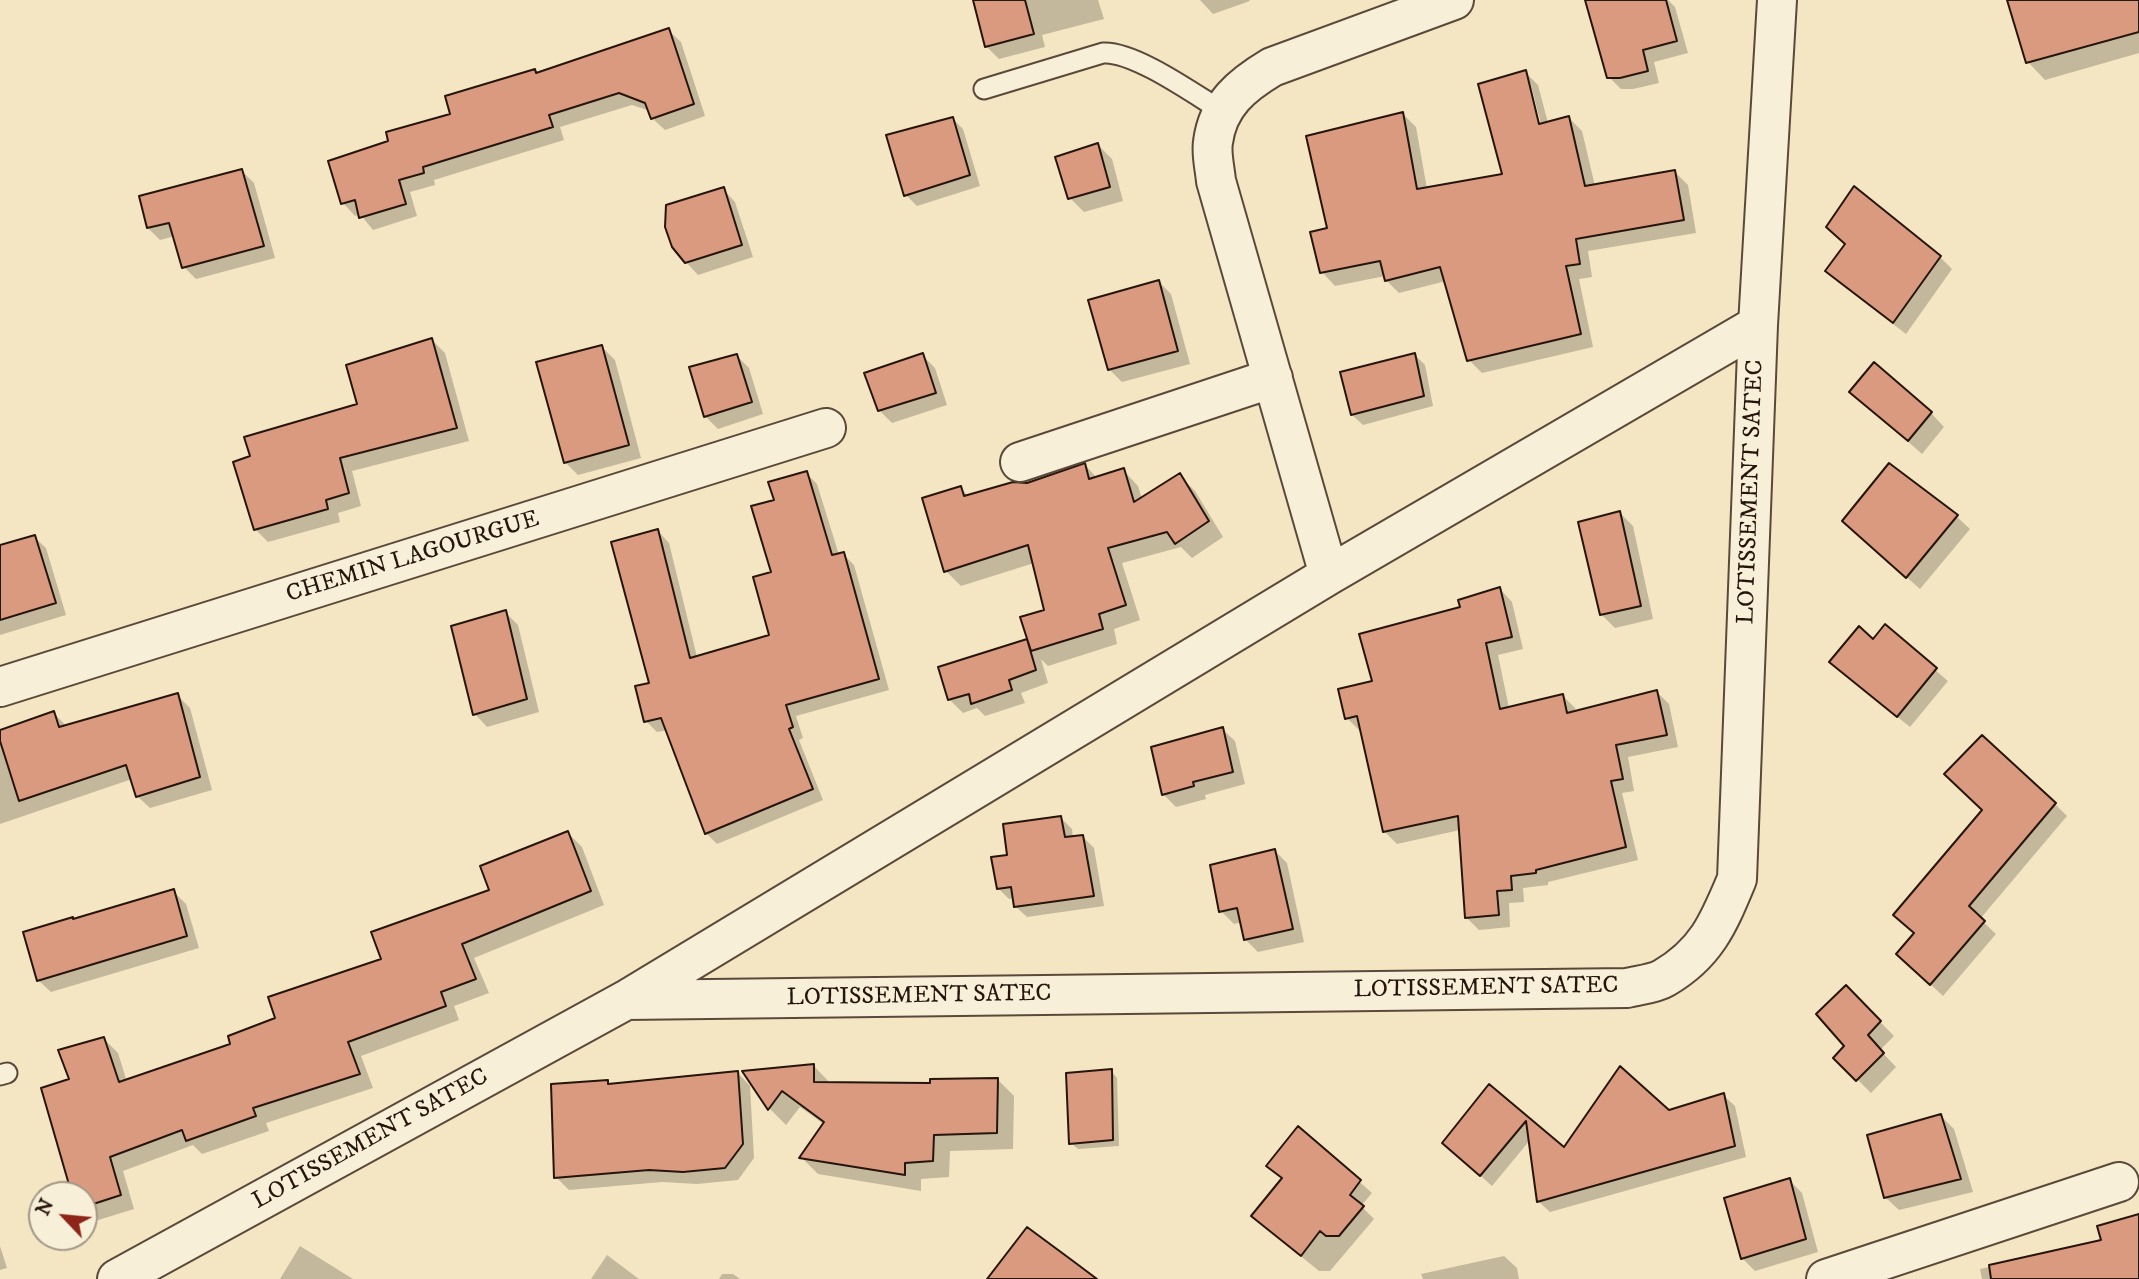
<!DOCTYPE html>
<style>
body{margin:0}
#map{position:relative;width:2139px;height:1279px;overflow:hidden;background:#f4e6c3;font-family:"IM FELL DW Pica",serif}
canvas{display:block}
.north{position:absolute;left:28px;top:1181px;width:70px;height:70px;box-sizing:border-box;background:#f8efd8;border:2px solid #a49886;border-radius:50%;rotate:296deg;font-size:19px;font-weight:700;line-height:28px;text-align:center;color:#26150c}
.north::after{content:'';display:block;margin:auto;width:24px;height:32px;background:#8f2418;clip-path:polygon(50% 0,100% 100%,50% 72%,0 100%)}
</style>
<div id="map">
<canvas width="2139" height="1279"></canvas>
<div class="north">N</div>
</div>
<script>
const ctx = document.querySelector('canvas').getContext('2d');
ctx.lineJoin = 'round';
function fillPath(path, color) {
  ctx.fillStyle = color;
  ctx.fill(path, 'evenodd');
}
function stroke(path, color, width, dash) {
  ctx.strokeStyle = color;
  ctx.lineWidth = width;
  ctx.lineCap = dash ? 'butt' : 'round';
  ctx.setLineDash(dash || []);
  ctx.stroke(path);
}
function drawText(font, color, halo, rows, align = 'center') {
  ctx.font = font + ' "IM FELL DW Pica",serif';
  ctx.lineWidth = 5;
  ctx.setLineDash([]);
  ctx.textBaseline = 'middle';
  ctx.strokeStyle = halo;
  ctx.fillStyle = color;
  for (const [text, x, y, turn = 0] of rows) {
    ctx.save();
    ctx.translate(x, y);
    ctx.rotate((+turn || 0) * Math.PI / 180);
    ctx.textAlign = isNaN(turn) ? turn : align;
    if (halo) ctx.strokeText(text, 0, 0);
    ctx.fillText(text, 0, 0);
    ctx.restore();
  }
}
fillPath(new Path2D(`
 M975 0H1098L1104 19 1042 35 1045 47 999 59 986 46Z
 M1200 0H1249L1250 1 1213 14Z
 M1587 0H1668L1675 7 1688 53 1654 62 1659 83 1633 89H1621L1609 77Z
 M2009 0H2139V53L2045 80 2028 62Z
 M668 30 681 42 705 116 665 130 652 118 650 111 632 105 560 127 564 140 434 180 435 185 410 192 417 216 373 230 360 214 355 216 343 203 330 162 390 142 453 115 534 71 538 75Z
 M1525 72 1538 85 1548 123 1569 118 1582 131 1595 186 1675 172 1688 185 1696 233 1588 251 1592 277 1579 279 1593 347 1482 373 1469 360 1446 281 1399 293 1386 280 1385 276 1335 286 1322 272 1329 229 1403 114 1416 127 1427 189 1504 176ZM1528 85H1531L1543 132 1540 133Z
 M952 118 963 129 980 186 917 206 906 195Z
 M1098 145 1112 159 1123 201 1084 212 1070 198Z
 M242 171 254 183 275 258 196 279 184 267 175 236 160 240 148 228Z
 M723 189 735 202 753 257 698 275 686 262Z
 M1847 244 1940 257 1952 269 1906 334 1839 283 1827 271Z
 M1159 282 1171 294 1190 364 1122 382 1109 369Z
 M432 340 445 353 469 441 352 471 361 506 338 513 340 522 268 542 255 529 359 405Z
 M602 347 615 360 641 458 578 475 565 462Z
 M1414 354 1425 365 1433 406 1363 425 1352 415Z
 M922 355 935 368 947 405 892 423 879 410Z
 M737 356 749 368 763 414 718 429 705 416Z
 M1851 391 1931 413 1944 427 1922 454Z
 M1085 465 1097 478 1123 470 1138 486 1142 499 1179 475 1195 491 1223 537 1192 558 1181 547 1122 563 1140 620 1114 629 1117 644 1048 666 1041 659 1048 683 1021 693 1025 703 985 716 977 708 963 713 950 700 941 668 1026 641 1031 645 1047 611 1034 563 961 586 946 571 961 488 969 497 1027 485Z
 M806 473 817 484 839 555 843 554 854 565 889 690 796 716 803 738 799 740 823 800 717 844 706 833 668 730 657 732 646 721 651 684 658 531 669 543 697 657 771 636 776 501Z
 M1620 513 1633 526 1653 619 1615 628 1602 615Z
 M1957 517 1970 529 1920 589 1858 534Z
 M34 537 46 548 66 615 0 635V547Z
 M1500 589 1512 602 1523 649 1498 655 1509 708 1563 696 1575 708 1576 712 1657 692 1669 704 1678 747 1628 757 1634 791 1622 793 1638 860 1548 882V885L1523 888 1524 902 1509 903 1510 927 1479 930 1466 917 1460 830 1397 844 1384 831 1362 729 1359 730 1347 718 1374 682 1462 609Z
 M505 612 518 625 539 712 487 727 475 714Z
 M1885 627 1948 681 1910 727 1843 673Z
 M177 695 190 708 212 790 150 808 137 796 132 779 0 824V742H2L0 732 54 713 66 726Z
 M1222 729 1235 741 1245 784 1205 795 1206 799 1176 807 1163 794Z
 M2055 804 2067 816 1980 919 1996 934 1943 996 1911 966 1915 934 1984 810Z
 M1061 818 1072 829 1073 838 1082 836 1094 848 1104 906 1027 917 1015 906 1014 898 1009 899 998 888 1009 856Z
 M568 833 582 847 604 905 474 958 489 993 454 1006 459 1020 361 1056 373 1088 266 1123 269 1131 202 1154 193 1145 123 1171 134 1209 92 1222 84 1214V1195H74L71 1080 104 1039 118 1053 127 1082 232 1045 383 960 492 891Z
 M1274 850 1287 863 1304 942 1258 952 1245 939 1242 922 1234 924 1221 911Z
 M173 891 186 904 199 948 51 992 38 980 74 921Z
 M1846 987 1894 1036 1880 1050 1896 1067 1871 1093 1836 1058 1847 1046Z
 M814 1066 830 1083 932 1085 997 1079 1014 1096 1013 1149 950 1151 949 1177 921 1179V1191L818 1174 802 1158 825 1125 800 1107 786 1125 770 1109 745 1072Z
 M1111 1071 1117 1078 1119 1146 1078 1149 1071 1143Z
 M738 1073 750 1086 754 1158 738 1180 697 1184 662 1182 569 1190 556 1177 607 1082 610 1085Z
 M1489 1087 1564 1150 1668 1112 1723 1095 1735 1106 1746 1157 1550 1212 1538 1201 1530 1140 1492 1186 1456 1154Z
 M1941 1116 1954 1129 1973 1192 1899 1210 1886 1198Z
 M1298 1128 1372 1193 1361 1206 1374 1219 1330 1271H1319L1265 1227 1283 1180 1268 1166Z
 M1789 1180 1802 1193 1818 1252 1755 1271 1742 1258Z
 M2139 1216V1279H1982L1980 1269 2103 1242Z
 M0 1246 7 1268 0 1270Z
 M300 1246 353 1279H280Z
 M607 1255 639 1279H591Z
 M1504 1256 1517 1268 1519 1279H1423L1421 1274Z
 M722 1274H733L740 1279H719Z`), '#0003');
const building = new Path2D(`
 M973 0H1025L1034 34 985 47Z
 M1585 0H1666L1677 41 1643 50 1648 71 1620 78H1607Z
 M2007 0H2139V32L2026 63Z
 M669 28 694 104 651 119 645 103 619 93 549 115 553 127 423 167 424 173 399 180 406 204 359 218 355 200 341 204 328 161 388 141 386 132 450 114 445 96 535 69 536 73Z
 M1526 70 1539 124 1569 116 1585 186 1675 170 1684 220 1576 239 1580 264 1566 266 1581 334 1467 361 1440 267 1385 281 1380 261 1320 273 1310 232 1327 228 1306 136 1403 112 1417 189 1502 174 1478 84Z
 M953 117 970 175 904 196 886 135Z
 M1098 143 1110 187 1068 199 1055 157Z
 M242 169 264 246 182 268 169 223 147 228 139 196Z
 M1854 186 1941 256 1893 323 1825 271 1845 244 1826 227Z
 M724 187 742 245 685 263 672 247 665 227 666 205Z
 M1159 280 1178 351 1108 370 1088 300Z
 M432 338 457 428 340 458 349 493 326 500 328 509 254 530 233 462 250 456 244 437 357 404 346 365Z
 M602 345 629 445 564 463 536 362Z
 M923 353 936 393 878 411 864 373Z
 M1415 353 1424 396 1351 415 1340 372Z
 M737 354 752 402 704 417 689 367Z
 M1874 362 1932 412 1908 441 1849 392Z
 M1085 463 1089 479 1124 468 1134 502 1180 473 1209 521 1175 544 1167 532 1108 548 1126 605 1099 614 1103 629 1031 651 1020 617 1044 610 1028 545 944 572 922 498 961 486 964 496 1013 482 1027 483Z
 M1889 463 1958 515 1906 578 1842 521Z
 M807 471 832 555 844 552 879 679 786 705 793 727 789 729 813 789 705 834 661 718 644 722 635 686 649 683 611 542 658 529 690 658 769 635 753 577 771 572 751 506 774 500 768 482Z
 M1620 511 1641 606 1600 615 1578 522Z
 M35 535 56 603 0 620V545Z
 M1500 587 1512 637 1486 643 1500 709 1563 694 1567 713 1657 690 1667 735 1616 745 1623 779 1611 781 1626 847 1536 870V873L1511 876 1512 890 1497 891 1499 915 1465 918 1458 816 1383 832 1357 716 1345 719 1338 689 1372 681 1359 634 1460 607 1458 600Z
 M506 610 527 699 473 715 451 626Z
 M1885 624 1937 668 1897 717 1829 662 1859 626 1873 639Z
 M1027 639 1036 670 1009 680 1012 690 971 704 969 694 948 700 938 667Z
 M178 693 200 777 136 797 126 765 19 801 0 741V730L54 711 59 727Z
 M1223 727 1233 772 1193 782 1194 786 1162 795 1151 747Z
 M1982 735 2056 803 1969 906 1985 921 1930 985 1896 954 1914 933 1893 915 1982 810 1944 774Z
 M1061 816 1065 837 1083 835 1094 896 1014 907 1011 887 997 889 991 857 1007 855 1003 824Z
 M568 831 591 891 462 944 476 979 441 992 446 1006 348 1042 360 1074 253 1108 256 1116 186 1141 182 1130 110 1157 121 1195 84 1207V1195H72L41 1088 69 1079 58 1050 104 1037 119 1082 230 1044 228 1036 275 1018 268 997 381 959 371 932 489 890 480 866Z
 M1275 849 1293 929 1244 940 1237 908 1219 912 1210 865Z
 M174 889 187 936 37 981 23 932 73 917V919Z
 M1846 985 1881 1021 1868 1035 1884 1053 1856 1081 1833 1058 1844 1046 1816 1014Z
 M814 1064V1082L930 1083V1079L998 1078 997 1133 934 1135 933 1161 905 1163V1175L799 1158 824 1122 782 1091 768 1110 742 1071Z
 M1620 1066 1669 1110 1724 1093 1735 1146 1537 1202 1526 1121 1480 1176 1442 1143 1489 1084 1564 1147Z
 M1112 1069 1113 1140 1069 1144 1066 1073Z
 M738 1071 743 1144 725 1168 683 1172 649 1170 554 1178 551 1084 608 1080V1084Z
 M1941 1114 1961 1179 1884 1198 1867 1135Z
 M1298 1126 1361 1180 1350 1195 1364 1206 1339 1236H1326L1320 1231 1301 1256 1251 1216 1282 1178 1266 1166Z
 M1790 1178 1806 1239 1741 1259 1724 1198Z
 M2139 1214V1279H1991L1989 1265 2101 1240 2097 1226Z
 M1027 1227 1073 1261 1097 1279H987Z`);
fillPath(building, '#da9a80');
stroke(building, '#26150c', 2);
const service = new Path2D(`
 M984 89 1103 53C1134 51 1194 94 1222 111
 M0 1075 7 1073`);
const minor = new Path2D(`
 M1020 462 1273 378
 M1329 575 1216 181C1215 169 1211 154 1213 142 1218 104 1242 85 1272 67L1454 0
 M0 687 826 428
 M626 1000 1627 988C1639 985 1654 984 1664 978 1707 953 1719 922 1737 879L1758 325 1777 0
 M117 1279 626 1000 1329 575 1758 325
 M1826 1279 2119 1182`);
stroke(service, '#5a493a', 23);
stroke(minor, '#5a493a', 42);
stroke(service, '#f8efd8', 19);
stroke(minor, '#f8efd8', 38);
drawText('24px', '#26150c', '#f8efd8', [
 ["LOTISSEMENT SATEC",1752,492,-88],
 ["CHEMIN LAGOURGUE",413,558,-17],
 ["LOTISSEMENT SATEC",1486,989,-1],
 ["LOTISSEMENT SATEC",919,997,-1],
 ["LOTISSEMENT SATEC",371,1140,-29]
]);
</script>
